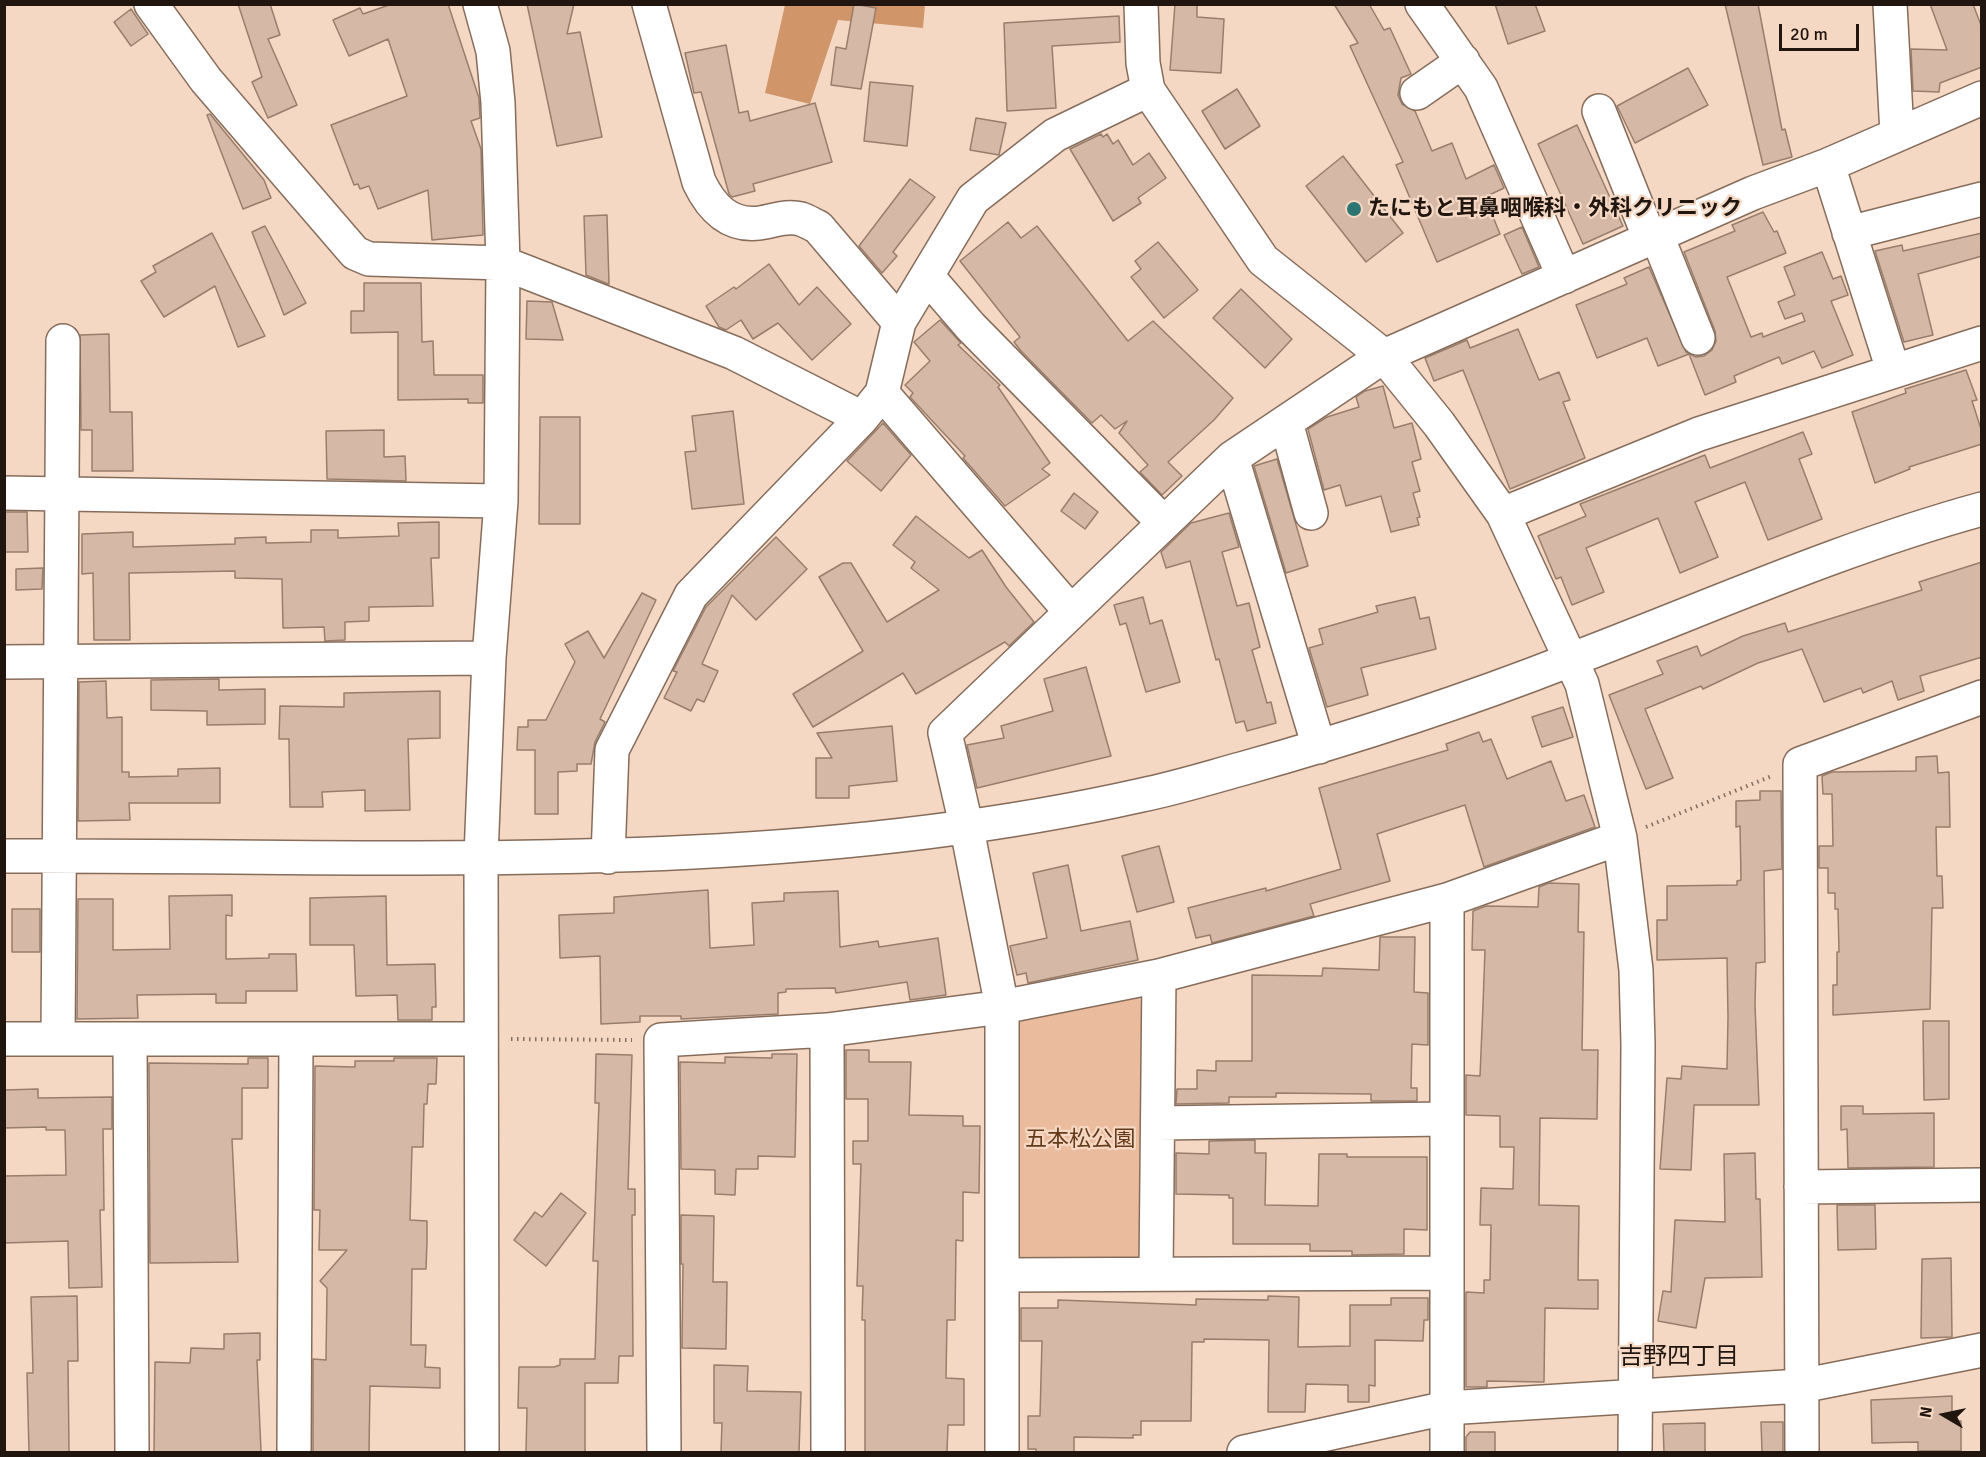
<!DOCTYPE html>
<meta charset="utf-8">
<style>
body{margin:0}
#map{position:relative;width:1986px;height:1457px;overflow:hidden;background:#f5d8c4;font-family:Signika,sans-serif}
canvas{display:block}
.frame{position:absolute;inset:0;border:6px solid #20160f;pointer-events:none}
.north{position:absolute;left:1914px;top:1385px;width:60px;height:60px;-webkit-text-stroke:4px #f5d8c4;paint-order:stroke;rotate:279deg;font-size:16px;font-weight:700;line-height:24px;text-align:center;color:#20160f}
.north::after{content:'';display:block;margin:auto;width:21px;height:27px;background:#20160f;clip-path:polygon(50% 0,100% 100%,50% 72%,0 100%)}
.scale{position:absolute;left:1779px;top:24px;width:80px;height:27px;box-sizing:border-box;border:3px solid #20160f;border-top:0;padding-left:8px;font-size:18px;line-height:21px;white-space:nowrap;color:#20160f;-webkit-text-stroke:4px #f5d8c4;paint-order:stroke}
</style>
<div id="map">
<canvas width="1986" height="1457"></canvas>
<div class="frame"></div>
<div class="north">N</div>
<div class="scale">20 m</div>
</div>
<script>
const ctx = document.querySelector('canvas').getContext('2d');
ctx.lineJoin = 'round';
function fillPath(path, color) {
  ctx.fillStyle = color;
  ctx.fill(path, 'evenodd');
}
function stroke(path, color, width, dash) {
  ctx.strokeStyle = color;
  ctx.lineWidth = width;
  ctx.lineCap = dash ? 'butt' : 'round';
  ctx.setLineDash(dash || []);
  ctx.stroke(path);
}
function drawText(font, color, halo, rows, align = 'center') {
  ctx.font = font + ' Signika,"Noto Sans JP",sans-serif';
  ctx.lineWidth = 4.5;
  ctx.setLineDash([]);
  ctx.textBaseline = 'middle';
  ctx.strokeStyle = halo;
  ctx.fillStyle = color;
  for (const [text, x, y, turn = 0] of rows) {
    ctx.save();
    ctx.translate(x, y);
    ctx.rotate((+turn || 0) * Math.PI / 180);
    ctx.textAlign = isNaN(turn) ? turn : align;
    if (halo) ctx.strokeText(text, 0, 0);
    ctx.fillText(text, 0, 0);
    ctx.restore();
  }
}
fillPath(new Path2D(`
 M1135 994 1146 1007 1145 1253 1136 1261 1021 1262 1014 1253 1015 1026 1027 1017Z`), '#eabc9d');
fillPath(new Path2D(`
 M785 5H925L923 28 838 20 810 104 765 93Z`), '#d1956a');
const building = new Path2D(`
 M238 4H270L280 35 268 39 297 105 268 118 252 82 262 77Z
 M392 4H448L479 98 480 118 471 121 481 149 483 235 432 240 428 190 378 209 369 186 360 189 358 184 354 185 331 125 407 96 388 39 349 56 333 20 360 8 363 14Z
 M527 4H574L567 34 580 32 602 137 557 146Z
 M854 4 876 8 861 89 831 85 836 47 846 49Z
 M1175 4H1197V17L1224 19 1221 73 1170 70Z
 M1334 4H1369L1384 30 1390 28 1411 74 1401 78 1398 95 1402 104 1415 111 1432 151 1452 143 1466 179 1494 165 1504 188 1485 197 1500 234 1437 262 1396 165 1403 162 1350 46 1358 43Z
 M1495 4H1535L1545 31 1508 44Z
 M1725 4H1758L1782 130 1785 129 1792 157 1763 165Z
 M1930 4H1973L1982 28V67L1940 83 1939 92 1913 91 1911 49 1947 50Z
 M131 9 148 34 131 46 114 22Z
 M1119 16 1120 42 1052 46 1056 108 1007 111 1004 23Z
 M726 45 739 113 748 111 750 121 815 103 832 162 753 184 755 191 732 197 729 194 701 92 694 93 685 53Z
 M1688 68 1708 105 1635 143 1617 106Z
 M870 82 913 86 907 146 864 141Z
 M1237 89 1260 126 1225 149 1202 111Z
 M210 114 264 180 271 198 243 209 207 115Z
 M976 118 1006 123 999 155 970 150Z
 M1577 125 1623 226 1583 244 1538 144Z
 M1101 134 1103 137 1107 134 1113 144 1118 140 1133 165 1149 153 1166 178 1138 198 1141 203 1113 221 1070 149Z
 M1343 156 1403 233 1366 262 1306 186Z
 M910 179 935 197 893 252 897 256 882 273 859 246Z
 M1763 212 1774 232 1777 231 1786 253 1727 277 1751 337 1762 333 1763 337 1805 321 1802 313 1785 319 1778 302 1795 295 1784 267 1822 252 1833 279 1841 276 1848 295 1831 301 1853 355 1822 368 1814 351 1782 364 1779 357 1734 376 1736 382 1705 395 1689 354 1658 366 1647 338 1597 358 1576 305 1627 284 1624 278 1649 267 1686 352 1696 357 1704 356 1712 350 1716 341 1715 331 1684 252 1735 231 1732 225Z
 M607 215 609 284H608L586 275 584 216Z
 M1008 222 1021 238 1037 226 1128 341 1153 321 1233 398 1214 420 1168 462 1182 476 1162 495 1140 472 1148 465 1119 433 1127 421 1115 429 1101 415 1092 423 1021 351 1014 342 1020 337 960 261Z
 M265 226 306 303 284 315 252 232Z
 M1522 227 1539 267 1522 274 1504 235Z
 M212 233 265 336 238 347 215 286 164 317 141 281 156 272 153 266Z
 M1982 233V256L1918 274 1933 335 1904 342 1875 251 1902 245 1903 251Z
 M1158 242 1198 290 1164 318 1131 277 1141 269 1135 261Z
 M769 264 799 305 817 287 851 324 812 360 778 323 753 339 741 320 726 330 719 327 706 306 734 287 736 289Z
 M364 283H421L422 342 433 341 434 375H483V403H468V399L398 400V332L351 333V311H364Z
 M1241 289 1292 339 1265 368 1213 318Z
 M527 301 552 302 563 340 526 339Z
 M940 320 961 343 958 345 1000 385 998 387 1050 463 1042 469 1050 475 1005 506 963 458 965 456 910 397 913 393 905 385 930 361 914 342Z
 M1518 329 1539 380 1559 372 1570 400 1563 402 1585 458 1510 489 1463 370 1434 381 1425 358 1467 340 1470 348Z
 M109 334 110 412H132L133 471H92V430H81L80 335Z
 M1966 370 1977 400 1972 401 1982 432V444L1909 467 1910 469 1875 483 1852 412 1906 393 1905 389Z
 M1383 386 1394 428 1412 423 1421 459 1412 462 1420 491 1413 493 1420 517 1417 518 1419 525 1391 532 1381 496 1346 506 1340 485 1324 490 1308 429 1327 417 1359 407 1356 397 1365 391Z
 M733 411 744 504 692 509 685 452 696 451 692 416Z
 M540 417H580V524H539Z
 M883 423 911 455 881 491 847 461Z
 M384 430V457L405 456 406 481 327 479 326 431Z
 M1803 432 1812 454 1799 459 1822 519 1768 540 1745 482 1695 502 1718 557 1680 573 1658 518 1586 548 1604 592 1572 605 1561 577 1556 579 1538 536 1586 516 1580 504 1705 455 1710 468Z
 M1277 459 1308 566 1286 573 1254 466Z
 M1074 493 1098 512 1085 529 1061 511Z
 M4 512H27L28 552H4Z
 M1229 513 1239 547 1222 552 1237 606 1249 603 1260 647 1252 650 1267 703 1271 702 1276 723 1247 731 1244 721 1236 723 1219 659 1216 660 1190 561 1166 568 1161 552 1191 523Z
 M916 516 969 558 982 550 1006 587 1034 622 1009 646 1005 642 916 694 903 673 813 727 793 694 863 651 819 577 843 563H851L887 622 939 590 911 568 915 562 893 545Z
 M439 522V558H431L433 606 369 607V621L345 622V640L325 641 324 627 283 628 282 579 235 578V571L129 573 130 640H94L93 573 82 574V534L133 532V547L235 544V538L266 537V543L311 542V530H338V538L399 536 398 523Z
 M776 537 807 569 756 620 732 595 702 664 718 671 704 702 697 699 691 711 664 698 677 672 673 671 706 607Z
 M1982 562V657L1920 676 1924 691 1898 700 1892 681 1863 693 1861 688 1824 702 1802 649 1758 663 1703 689 1701 686 1645 709 1673 778 1646 789 1609 695 1663 674 1657 661 1697 646 1701 656 1743 636 1785 623 1788 632 1922 590 1919 582Z
 M43 568 42 589 16 590V569Z
 M642 593 656 600 600 719 605 722 595 742 591 764H577V771L558 772V814H535V750H517L518 727H528V720H546L575 662 565 644 588 631 604 658Z
 M1143 597 1150 624 1162 620 1180 682 1146 692 1126 623 1120 625 1114 605Z
 M1415 597 1420 619 1429 617 1436 649 1361 668 1368 695 1327 707 1309 648 1323 644 1319 629 1378 612 1376 606Z
 M1086 667 1111 756 977 788 967 745 1004 738 1001 726 1053 711 1044 679Z
 M219 679V690L265 689V724L207 725V711L151 710V680Z
 M106 681 107 718 122 717V772H129V777L178 776V769L220 768V803H129L130 820 78 821 79 682Z
 M440 691V738L408 739 410 810 365 811V790L322 792 323 807H290L289 739H279L280 706 344 707V693Z
 M1563 707 1573 737 1542 747 1532 717Z
 M892 726 897 781 849 786V798H816V758H832L817 733Z
 M1479 732 1483 742 1491 739 1507 779 1551 761 1566 801 1584 795 1595 827 1484 867 1465 805 1377 834 1390 881 1310 904 1314 916 1212 943 1210 935 1196 938 1188 908 1266 888V891L1341 869 1319 788 1448 750 1446 744Z
 M1937 756 1938 773 1949 772 1950 827H1936L1937 876H1942L1943 908H1932L1930 1009 1833 1015V985H1837V952H1839L1838 909H1835V893H1828V868H1819V846H1833L1832 794H1823L1822 776 1832 772 1916 771V757Z
 M1760 791H1781L1782 869 1764 871 1765 962 1756 963 1755 1005 1759 1105H1694L1691 1170 1660 1169 1667 1078 1681 1079 1682 1066 1727 1069 1728 1017 1727 958 1657 960V920H1667V886L1737 885V881L1741 880 1740 826 1736 827V801L1760 800Z
 M1159 846 1174 902 1137 912 1122 856Z
 M1068 865 1081 931 1130 921 1138 960 1028 983 1026 973 1017 975 1010 946 1047 938 1033 873Z
 M1549 883 1579 884 1578 932H1584L1582 1050H1598L1597 1119 1540 1118 1539 1205 1579 1206 1578 1280H1598V1309L1545 1308 1544 1382 1487 1381V1387H1466V1292L1484 1293V1280H1490L1491 1225H1480L1481 1188 1513 1189 1514 1147H1500V1116L1466 1115V1075L1480 1076 1483 1005 1485 950H1472L1473 911 1486 906 1538 907 1539 887Z
 M708 890 710 948 754 945 752 903 784 901V893L838 891 840 947 878 941 879 947 938 938 946 995 910 1000 907 982 836 993 835 988 786 989V992L778 993V1014L681 1019V1016H640V1022L601 1024 600 956 560 958 559 915 614 913V897Z
 M232 895V916L226 915V959L269 958V954H296L297 991H246V1003H216V994L137 995 138 1018 77 1019 78 899H113V950L170 949 169 896Z
 M386 896 387 965 435 964 436 1007H432V1020H398L397 995 356 996 354 945H310V898Z
 M12 909H40V952H12Z
 M1380 937H1415L1414 992 1428 993V1045L1412 1044 1411 1088H1417V1101H1371V1094L1276 1093V1097H1229V1103L1176 1104 1177 1089H1197V1070L1216 1071V1061H1252V975L1322 976 1323 968 1379 970Z
 M1923 1021H1949V1099L1924 1100Z
 M846 1050H869V1062H911L909 1115 963 1116V1126H980L979 1193 963 1192V1241L956 1240 955 1320H947L946 1378 964 1379V1425H948L947 1452H865V1320H862L863 1286H857L861 1164H853V1141H868V1099H846Z
 M596 1054 632 1055 628 1189H635V1215H632L633 1356H619L618 1383H585V1452H526L527 1408H518L519 1367H554L560 1365V1359H595L598 1261H593L599 1103H595Z
 M772 1054H797L795 1157 758 1156V1169H736L735 1195 715 1194V1170L681 1169 680 1062 725 1063V1057L772 1058Z
 M248 1058H268V1088H242V1139H232L238 1262 150 1263 149 1063 248 1064Z
 M394 1058H437L436 1084H428L427 1104H424L423 1147H412L410 1220 427 1221V1241L426 1269H412L411 1345H426L425 1367 440 1368V1388L370 1386 369 1452H313V1359L326 1360 327 1288 320 1281 347 1250H319L320 1210H314L315 1066 355 1067V1061H394Z
 M38 1089V1098L112 1097V1129H103L104 1210H100L102 1287 69 1288 68 1241 4 1243V1176L66 1175 65 1130H46V1127L4 1128V1090Z
 M1841 1106H1863V1114L1934 1113V1167L1848 1168 1847 1129 1841 1130Z
 M1255 1140V1153H1266L1265 1205 1318 1206 1319 1154H1347V1157H1427V1230L1404 1229V1254L1352 1255V1251H1310V1244H1233V1198H1229V1195L1176 1194V1153L1209 1154V1141Z
 M1755 1153 1756 1199H1760L1762 1277 1705 1278 1696 1328 1658 1321 1663 1291 1671 1292 1675 1220 1725 1222 1724 1154Z
 M561 1193 586 1213 546 1266 514 1240 535 1212 542 1217Z
 M1837 1205H1875L1876 1249 1838 1250Z
 M681 1215 714 1216 713 1282H727L726 1349 682 1348 683 1264H681Z
 M1951 1258 1952 1337 1921 1338 1922 1259Z
 M77 1296 78 1361H68L69 1452H29L27 1373H33L31 1297Z
 M1268 1296 1299 1297 1298 1347 1350 1346V1305H1391V1298H1428V1320H1424L1423 1341 1375 1340V1386L1369 1385V1402H1348V1385L1306 1384 1305 1412H1268L1269 1340 1204 1339V1342H1192L1191 1421H1141V1435H1133V1438L1074 1437V1452H1036V1449H1028V1416H1040L1042 1341H1021V1308H1058V1300L1196 1305V1299L1268 1300Z
 M260 1333V1360H257L261 1452H154L155 1362 190 1363 191 1348 224 1349V1334Z
 M714 1365 748 1366 747 1391 801 1392 799 1452H721L722 1423H714Z
 M1952 1396V1421H1961V1451H1918V1442L1872 1443 1871 1400Z
 M1761 1422H1783V1452H1762Z
 M1705 1423V1452H1664L1663 1424Z
 M1470 1432H1495V1452H1466V1437Z`);
fillPath(building, '#d5b9a6');
stroke(building, '#987e6c', 1.5);
const minor = new Path2D(`
 M151 4 206 80 355 253 369 259 503 263 734 353 862 418
 M480 4 493 51 498 103 503 263 501 501 489 658 481 856 482 1452
 M649 4 699 182C711 207 729 227 760 223 774 221 786 215 801 219 807 221 813 225 818 227L899 322
 M1141 4 1143 63 1148 90 1263 260 1384 356 1439 424 1503 514 1582 684 1620 838 1636 970 1638 1044 1635 1452
 M1422 4 1481 88 1564 277
 M1890 4 1897 134
 M1417 93 1463 61
 M1599 111 1650 239
 M1828 165 1893 370
 M1849 233 1982 199
 M1657 236 1698 338
 M927 276 971 327 1164 523
 M882 393 1071 612
 M1286 422 1311 513
 M1232 458 1319 747
 M4 493 501 501
 M1503 514 1699 434 1982 343
 M4 662 489 658
 M4 856C384 854 769 879 1142 795 1176 788 1208 778 1241 769 1352 738 1463 702 1570 660 1707 608 1840 548 1982 509
 M608 857 612 750 691 595 862 418 882 393 899 322 973 199 1055 135 1148 90
 M827 1030 828 1452
 M4 1039H480
 M58 1039 63 341
 M130 1039 132 1452
 M1158 1123 1445 1119
 M1801 1187 1982 1185
 M1156 1273 1159 976
 M1003 1275 1446 1273
 M294 1452 296 1039
 M664 1452 661 1040 827 1030 1002 1007 1159 976 1447 900 1620 838
 M1002 1452V1007L967 829 945 733 1232 458 1384 356 1753 193 1828 165 1982 98
 M1244 1452 1446 1408 1801 1386 1982 1350
 M1447 1452V900
 M1802 1452 1800 764 1982 697`);
stroke(minor, '#866d5b', 36);
stroke(new Path2D(`
 M1646 827 1772 776
 M511 1039 632 1040`), '#816e61', 4, [1.5, 4.5]);
stroke(minor, '#fff', 33);
for (const [x, y, r, color] of [
 [1354,209,8,"#2c7572"]
]) {
  const dot = new Path2D();
  dot.arc(x, y, r, 0, 2 * Math.PI);
  ctx.fillStyle = color;
  ctx.fill(dot);
  stroke(dot, '#f5d8c4', 2);
}
drawText('bold 22px', '#20160f', '#f5d8c4', [
 ["たにもと耳鼻咽喉科・外科クリニック",1368,209]
], 'left');
drawText('22px', '#633a1a', '#f5d8c4', [
 ["五本松公園",1080,1140]
]);
drawText('24px', '#20160f', '#f5d8c4', [
 ["吉野四丁目",1679,1358]
]);
</script>
